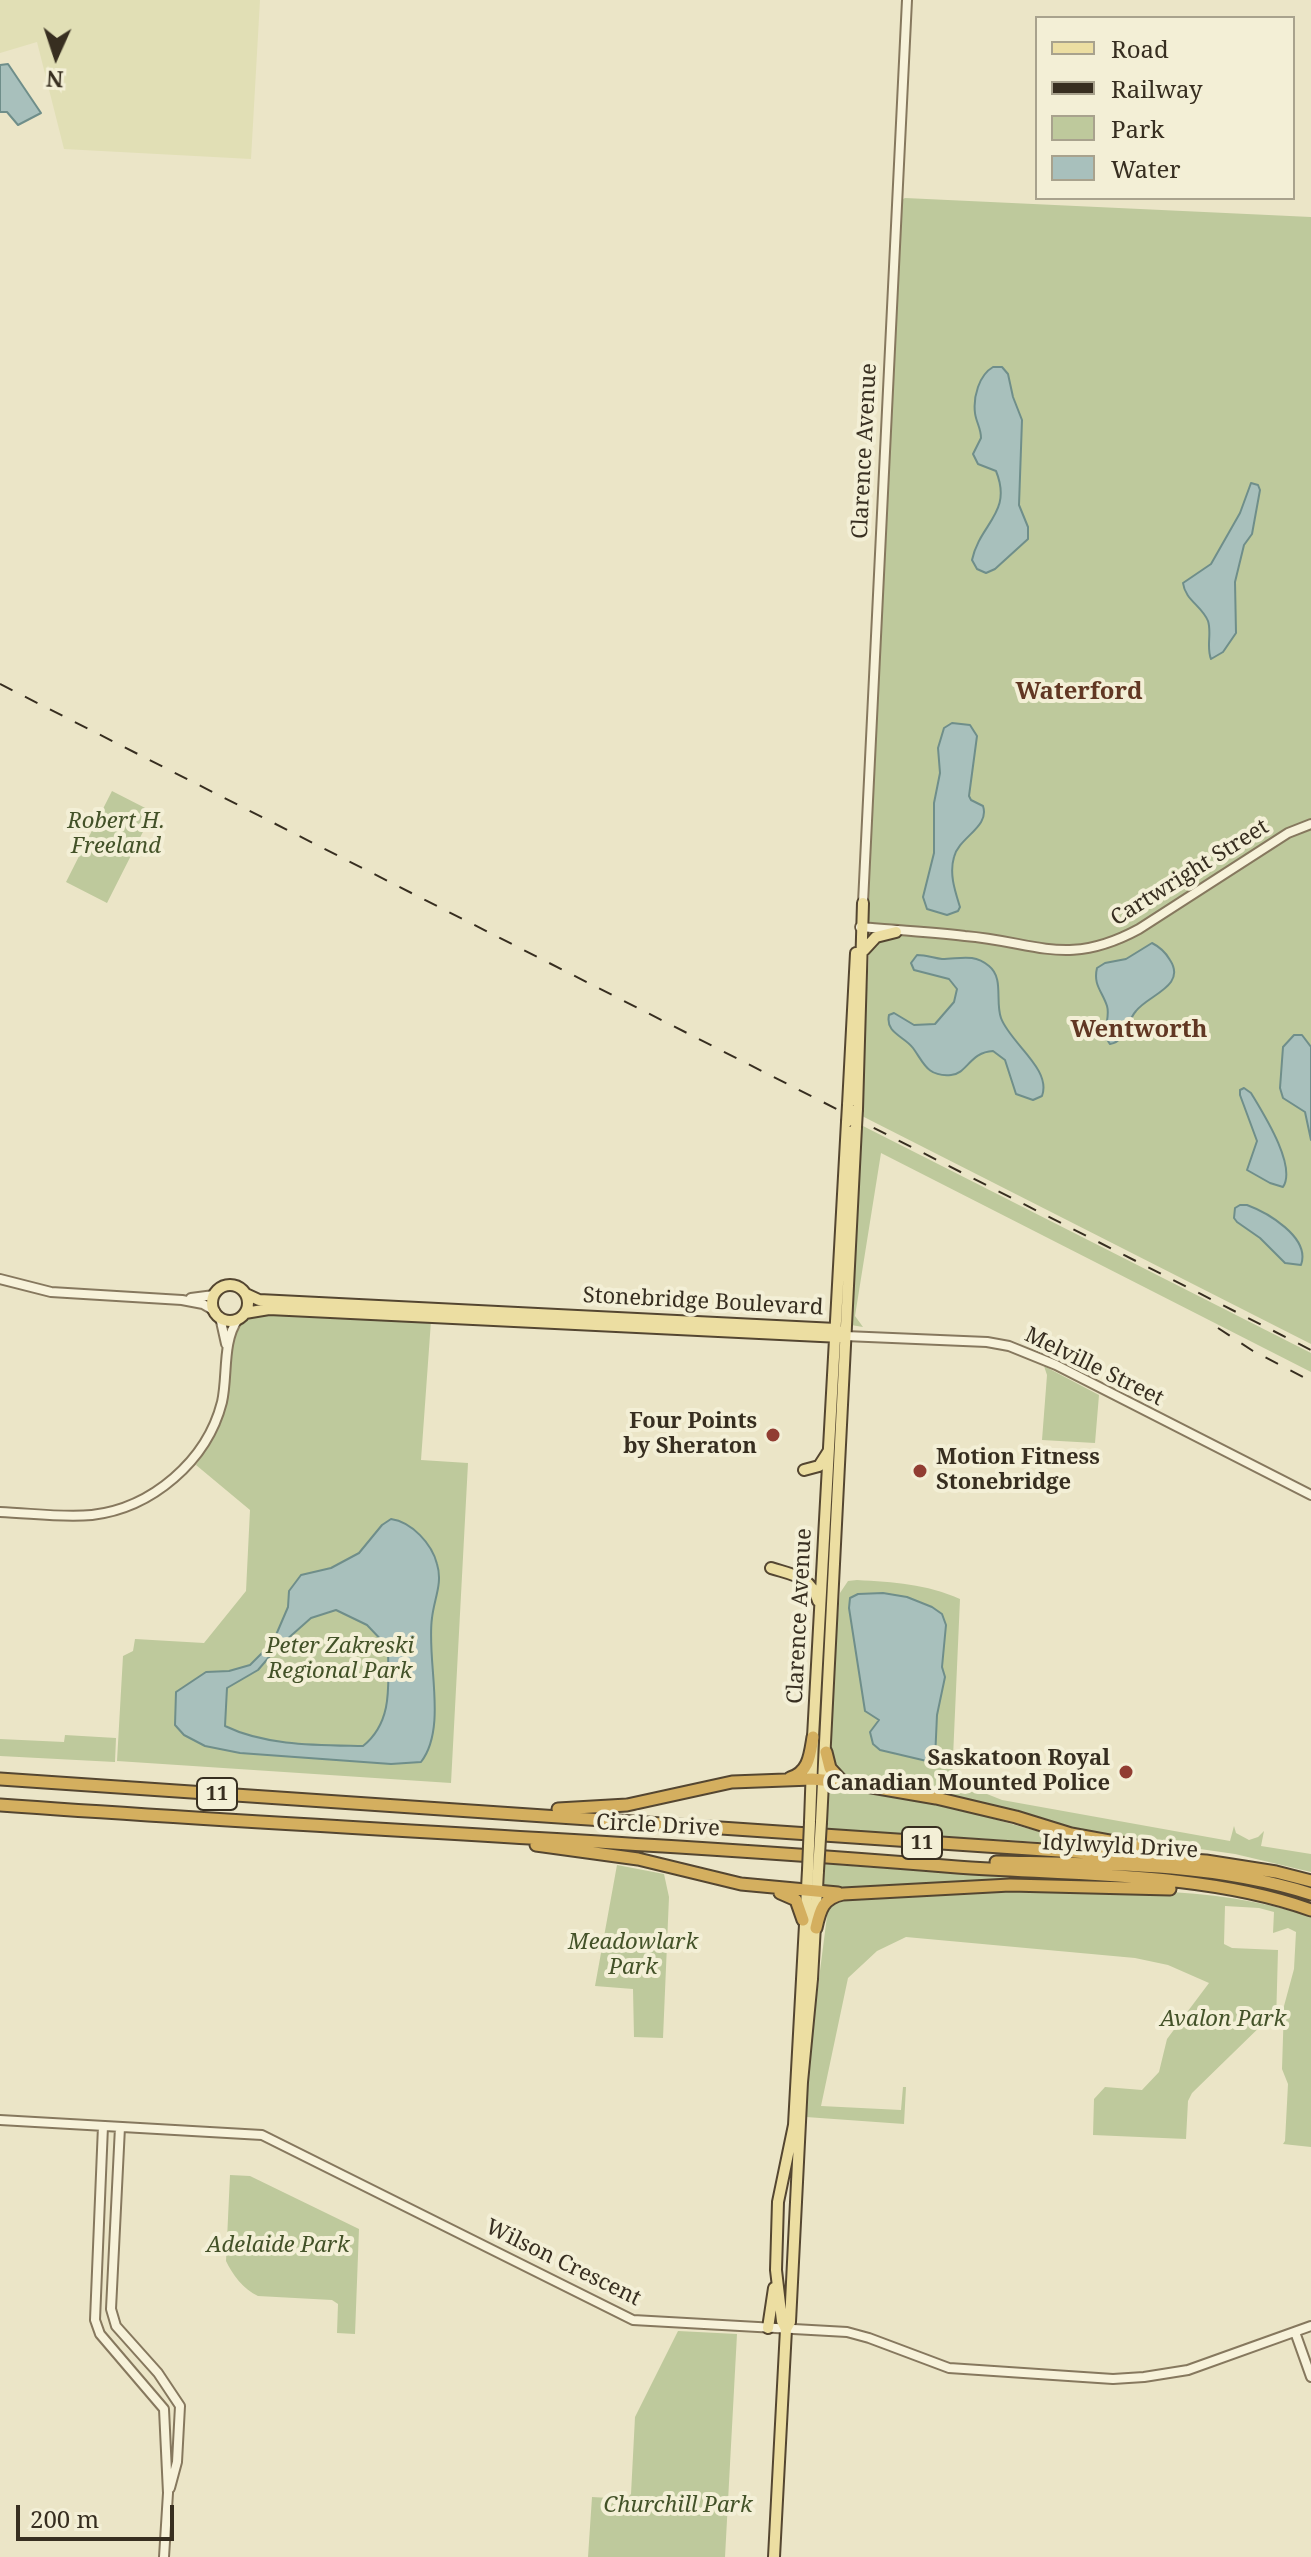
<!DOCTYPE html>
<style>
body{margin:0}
#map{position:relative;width:1311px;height:2557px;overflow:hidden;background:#ebe5c7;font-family:"Noto Serif",serif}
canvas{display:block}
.legend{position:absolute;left:1035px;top:16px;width:260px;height:184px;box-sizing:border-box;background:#f3efd6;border:2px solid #a8a28d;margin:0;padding:10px 14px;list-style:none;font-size:24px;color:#372e20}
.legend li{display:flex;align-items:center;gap:16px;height:40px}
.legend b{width:40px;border:2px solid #a8a28d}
.north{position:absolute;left:16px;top:16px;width:80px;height:80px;-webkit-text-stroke:6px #f3efd6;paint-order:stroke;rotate:183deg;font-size:22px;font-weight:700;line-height:32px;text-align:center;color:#372e20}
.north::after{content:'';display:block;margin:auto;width:28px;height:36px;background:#372e20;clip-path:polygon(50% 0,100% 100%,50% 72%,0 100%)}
.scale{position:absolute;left:16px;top:2505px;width:158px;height:36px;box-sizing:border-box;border:4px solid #372e20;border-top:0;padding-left:10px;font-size:24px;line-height:28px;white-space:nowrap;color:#372e20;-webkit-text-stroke:6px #f3efd6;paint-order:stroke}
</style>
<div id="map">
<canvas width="1311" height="2557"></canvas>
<ul class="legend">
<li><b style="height:10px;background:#ecdea2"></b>Road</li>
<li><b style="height:10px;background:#372e20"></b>Railway</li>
<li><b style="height:22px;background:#bec99c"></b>Park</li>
<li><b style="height:22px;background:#a8c0bc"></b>Water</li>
</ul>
<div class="north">N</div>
<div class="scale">200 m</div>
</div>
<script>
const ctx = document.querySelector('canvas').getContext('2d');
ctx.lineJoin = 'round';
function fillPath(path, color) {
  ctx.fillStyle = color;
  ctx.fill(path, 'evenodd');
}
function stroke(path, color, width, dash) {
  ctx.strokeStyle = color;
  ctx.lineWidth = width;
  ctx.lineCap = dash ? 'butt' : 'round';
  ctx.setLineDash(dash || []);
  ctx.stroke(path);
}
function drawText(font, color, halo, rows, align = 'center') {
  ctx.font = font + ' "Noto Serif",serif';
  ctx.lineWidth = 8;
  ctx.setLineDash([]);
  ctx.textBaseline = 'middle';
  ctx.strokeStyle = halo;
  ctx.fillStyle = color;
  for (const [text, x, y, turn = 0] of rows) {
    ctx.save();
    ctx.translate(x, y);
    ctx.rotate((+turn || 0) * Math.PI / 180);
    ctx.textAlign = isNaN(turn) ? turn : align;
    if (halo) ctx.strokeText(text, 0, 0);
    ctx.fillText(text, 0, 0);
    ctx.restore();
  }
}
fillPath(new Path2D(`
 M0 0H260L251 159 64 149 37 42 0 53Z`), '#e1dfb5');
fillPath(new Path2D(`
 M905 198 1311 217V1344L862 1116 863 1087 861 1085 871 923 866 916 901 200Z
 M112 791 153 812 107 903 66 882Z
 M861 1125 1311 1353V1372L881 1153 855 1316 863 1327 851 1325Z
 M256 1309 431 1321 421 1460 468 1463 451 1783 117 1761 123 1656 133 1651 135 1639 204 1643 246 1591 250 1510 196 1465C206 1449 218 1435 223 1416 230 1394 229 1339 237 1324 241 1317 249 1313 256 1309Z
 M1044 1366 1099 1395 1095 1443 1042 1440 1047 1375Z
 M857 1580C894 1582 926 1584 960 1599L952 1780 1002 1800 1230 1841 1234 1826 1236 1833 1249 1840 1258 1837 1264 1831 1261 1846 1311 1854V1872L1235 1854 1088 1833 935 1791 842 1776 835 1770 831 1759 835 1649 840 1593 848 1581ZM942 1667 945 1677 937 1715 935 1759C920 1762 911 1755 896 1755L877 1725V1717Z
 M65 1735 116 1738 115 1762 0 1756V1739L64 1742Z
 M831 1784 958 1809 1087 1845 826 1829 829 1786Z
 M825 1864 1005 1877 1017 1878 899 1888 828 1891 824 1886Z
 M617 1865 664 1874 669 1897 663 2038 634 2037 633 1989 595 1986Z
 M995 1889C1101 1891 1210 1883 1311 1917V2147L1283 2144 1285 2141 1288 2084 1282 2069 1284 2006 1294 1969 1296 1932 1288 1928 1273 1933 1274 1912 1259 1908 1225 1906 1224 1944 1232 1948 1278 1950 1276 2023 1270 2017 1192 2093 1188 2101 1186 2139 1093 2135 1094 2099 1105 2087 1142 2090 1159 2072 1167 2039 1209 1983 1168 1965 1135 1958 906 1937 877 1951 848 1978 821 2106 901 2110 903 2087H906L904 2124 806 2117 807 2073 828 1908 838 1899Z
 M230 2175 250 2176 359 2229 355 2334 337 2333 338 2304 332 2300 258 2296C244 2290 232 2274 226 2261Z
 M678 2331 737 2334 725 2557H588L592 2497 626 2499 631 2494 635 2417Z`), '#bec99c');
const water = new Path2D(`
 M8 64 41 113 18 125 7 112H0V65Z
 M993 367H1002L1008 374 1013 397 1022 420 1019 505 1028 527V539L995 569 986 573 977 569 972 560C980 523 1013 513 996 471L978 464 973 454 981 438C981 428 976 422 975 413 973 397 979 375 993 367Z
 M1251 483 1258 485 1260 490 1252 534 1244 545 1235 582 1236 633 1223 652 1211 659C1206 647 1212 633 1208 621 1202 606 1185 600 1183 583L1211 564 1240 513Z
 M952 723 970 725 977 736 969 796 971 800 983 806C990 827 959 837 954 857 949 874 955 891 960 907L958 911 947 915 927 909 923 897 934 853V803L940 773 938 748 944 728Z
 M1152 943C1160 947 1166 953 1170 960 1187 986 1148 995 1136 1011 1126 1022 1127 1041 1110 1044 1100 1032 1111 1019 1107 1006 1102 991 1093 985 1097 968L1105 963 1126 959Z
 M917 955C926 955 934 958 942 959 960 959 973 953 989 966 1004 978 995 1001 1001 1018 1010 1043 1052 1069 1042 1096L1033 1100 1016 1094 1005 1060 993 1051C970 1052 967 1074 951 1075 927 1077 924 1063 913 1048 904 1036 885 1033 889 1015L894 1013 914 1025 935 1024 954 1002 957 989 949 979 914 970 911 963Z
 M1302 1035 1311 1047V1140L1305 1112 1283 1098 1280 1088 1283 1047 1294 1035Z
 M1244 1088 1251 1093C1263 1113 1297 1166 1283 1187L1270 1183 1247 1170 1257 1141 1240 1095V1090Z
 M1247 1205C1266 1212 1311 1237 1301 1265L1285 1263 1260 1238 1237 1222 1234 1218 1235 1208 1240 1205Z
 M391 1519C412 1522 432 1544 437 1564 443 1583 434 1599 432 1618 426 1660 448 1727 421 1762L391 1764 240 1753 205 1746 184 1735 175 1725 176 1692 206 1672 229 1671 250 1665 273 1642 288 1607 289 1591 301 1575 331 1568 359 1553 382 1525ZM336 1610 367 1625 388 1647C388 1683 394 1721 363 1746 318 1745 266 1746 225 1726L227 1688 258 1670 276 1649 311 1618Z
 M883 1593 907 1597 932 1607 942 1614 946 1625 942 1667 945 1677 937 1715 935 1759 931 1762 880 1750 873 1744 870 1732 879 1720 865 1711 849 1608 850 1598 858 1594Z`);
fillPath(water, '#a8c0bc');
stroke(water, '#6f8e8a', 2);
const minor = new Path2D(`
 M863 903 907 0
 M860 927C895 930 930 932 965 936 1037 942 1067 968 1139 929L1288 833 1311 824
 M0 1279 51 1292 182 1300 203 1304 215 1311
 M191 1298 214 1295
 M220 1317 226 1344
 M845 1336 987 1342 1009 1346 1056 1365 1311 1495
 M0 1512C30 1513 62 1518 92 1515 152 1508 207 1461 222 1402 228 1375 222 1342 238 1319
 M0 2120 262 2135 633 2320 847 2332 869 2338 949 2368 1113 2379 1144 2377 1188 2370 1311 2326
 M103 2126 95 2320 100 2334 164 2409 168 2493 164 2557
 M120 2127 111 2309 116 2326 158 2373 180 2406 177 2462 170 2488
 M1295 2332 1311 2377`);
const major = new Path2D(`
 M864 950 876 937 896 932
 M848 1105 856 953
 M857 1109 863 903
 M212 1303a18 18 0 1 1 36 0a18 18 0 1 1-36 0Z
 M246 1294 259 1300 836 1329 840 1333
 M245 1313 269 1309 841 1337
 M804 1470 819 1466 828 1452
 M771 1568C793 1575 811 1576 818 1601
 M810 1822 813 1737 847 1122
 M821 1822 856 1127
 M768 2328 774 2288
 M786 2329 782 2321 776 2270 778 2202 794 2125 808 1870
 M774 2557 786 2329 790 2322 802 2082 812 1979 818 1871`);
const highway = new Path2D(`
 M826 1752 830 1768 842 1781
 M790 1778C809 1772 810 1755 813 1737
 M0 1779 1206 1861 1276 1872 1311 1881
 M0 1805C319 1828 639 1841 957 1867 1069 1875 1206 1872 1311 1910
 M558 1809 627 1805 732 1782 812 1779 843 1782 936 1798 1016 1817 1071 1834 1186 1855
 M536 1845 638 1859 741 1884 838 1893
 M996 1862C1101 1864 1210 1862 1311 1894
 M780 1893 796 1900 803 1920
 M816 1928C820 1910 823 1898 843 1894L1010 1885 1170 1889`);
stroke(minor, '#86785e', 12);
stroke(major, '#544631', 14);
stroke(highway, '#544631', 15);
stroke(minor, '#f7f2da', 8);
stroke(major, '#ecdea2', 10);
stroke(highway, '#d4af5f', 11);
stroke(new Path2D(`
 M0 684 1311 1350
 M1218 1328 1253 1351 1311 1381`), '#372e20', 2, [14, 14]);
const majorBridge = new Path2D(`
 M847 1122 848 1105
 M856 1127 857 1109
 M808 1870 810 1822
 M818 1871 821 1822`);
stroke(majorBridge, '#544631', 14, []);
stroke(majorBridge, '#ecdea2', 10);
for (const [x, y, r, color] of [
 [773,1435,8,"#913d32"],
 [920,1471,8,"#913d32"],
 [1126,1772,8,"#913d32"]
]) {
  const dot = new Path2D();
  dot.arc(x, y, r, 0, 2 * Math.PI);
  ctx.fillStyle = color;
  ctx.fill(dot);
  stroke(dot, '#f3efd6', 3);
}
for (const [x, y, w] of [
 [217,1794,40],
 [922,1843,40]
]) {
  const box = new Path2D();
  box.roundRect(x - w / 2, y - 16, w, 32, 6);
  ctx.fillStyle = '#f3efd6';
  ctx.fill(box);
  stroke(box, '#372e20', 2);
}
drawText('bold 20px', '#372e20', null, [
 ["11",217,1794],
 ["11",922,1843]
]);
drawText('22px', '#372e20', '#f3efd6', [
 ["Clarence Avenue",865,451,-87],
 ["Cartwright Street",1190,873,-32],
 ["Stonebridge Boulevard",703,1302,3],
 ["Melville Street",1094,1367,26],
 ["Clarence Avenue",800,1616,-87],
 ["Circle Drive",658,1826,3],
 ["Idylwyld Drive",1120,1847,3],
 ["Wilson Crescent",563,2263,26]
]);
drawText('italic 22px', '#435228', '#f3efd6', [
 ["Robert H.",116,822],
 ["Freeland",116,847],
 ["Peter Zakreski",340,1647],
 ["Regional Park",340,1672],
 ["Meadowlark",633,1943],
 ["Park",633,1968],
 ["Avalon Park",1223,2020],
 ["Adelaide Park",278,2246],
 ["Churchill Park",678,2506]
]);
drawText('bold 22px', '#372e20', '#f3efd6', [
 ["Four Points",757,1422],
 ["by Sheraton",757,1447],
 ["Motion Fitness",936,1458,"left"],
 ["Stonebridge",936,1483,"left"],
 ["Saskatoon Royal",1110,1759],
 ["Canadian Mounted Police",1110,1784]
], 'right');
drawText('bold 24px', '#613723', '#f3efd6', [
 ["Waterford",1079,692],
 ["Wentworth",1139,1030]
]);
</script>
